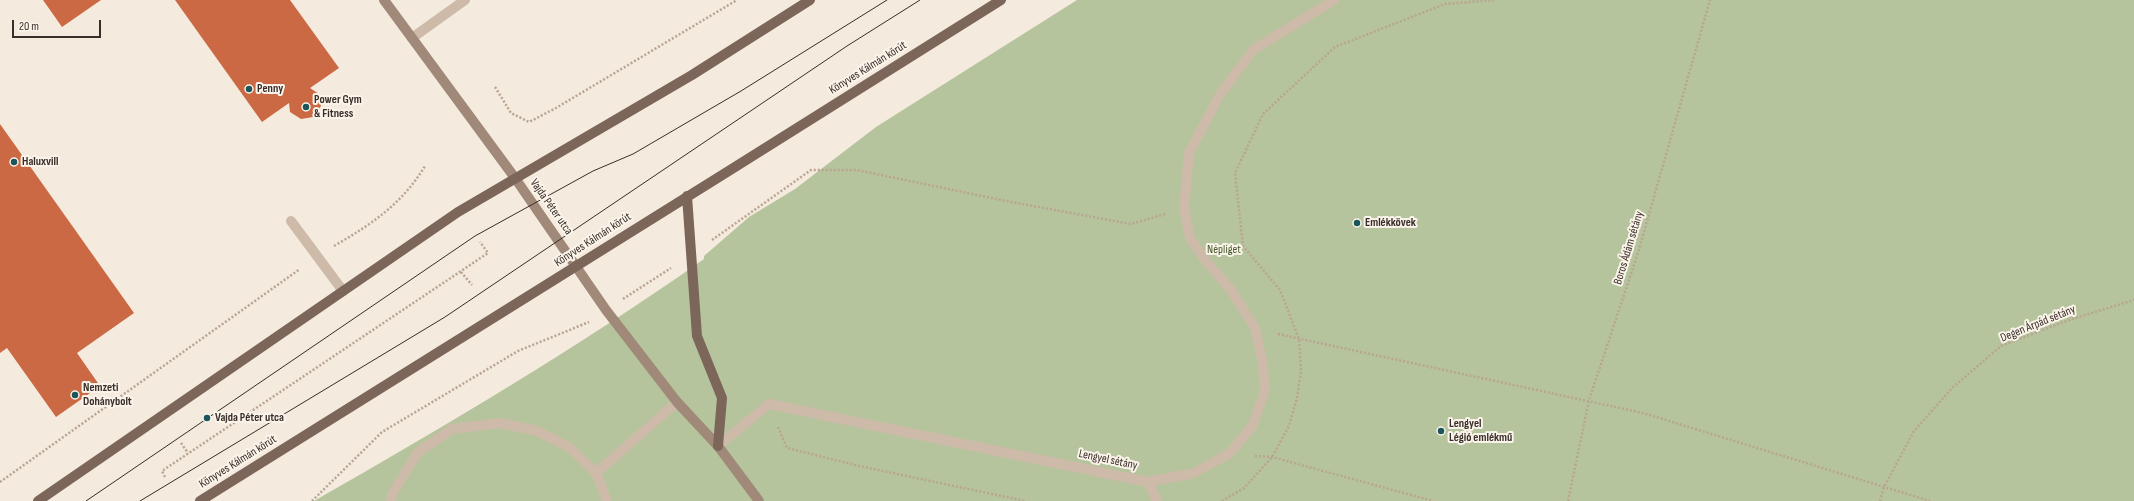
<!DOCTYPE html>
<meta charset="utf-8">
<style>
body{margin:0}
#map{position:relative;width:2134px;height:501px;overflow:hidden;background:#f4eadd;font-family:"Sofia Sans Condensed",sans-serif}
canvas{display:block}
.scale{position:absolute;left:12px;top:20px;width:89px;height:18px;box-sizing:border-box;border:2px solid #392e29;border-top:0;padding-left:5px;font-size:12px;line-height:14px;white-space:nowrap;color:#392e29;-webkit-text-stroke:3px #fbf4ea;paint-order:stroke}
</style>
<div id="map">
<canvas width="2134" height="501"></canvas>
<div class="scale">20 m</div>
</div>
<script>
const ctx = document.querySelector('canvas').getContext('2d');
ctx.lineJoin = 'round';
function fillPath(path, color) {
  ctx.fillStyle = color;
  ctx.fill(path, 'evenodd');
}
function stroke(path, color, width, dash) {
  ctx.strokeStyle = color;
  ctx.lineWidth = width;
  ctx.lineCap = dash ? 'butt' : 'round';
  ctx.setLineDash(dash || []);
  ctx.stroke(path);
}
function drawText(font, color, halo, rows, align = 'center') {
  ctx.font = font + ' "Sofia Sans Condensed",sans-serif';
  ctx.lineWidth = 4;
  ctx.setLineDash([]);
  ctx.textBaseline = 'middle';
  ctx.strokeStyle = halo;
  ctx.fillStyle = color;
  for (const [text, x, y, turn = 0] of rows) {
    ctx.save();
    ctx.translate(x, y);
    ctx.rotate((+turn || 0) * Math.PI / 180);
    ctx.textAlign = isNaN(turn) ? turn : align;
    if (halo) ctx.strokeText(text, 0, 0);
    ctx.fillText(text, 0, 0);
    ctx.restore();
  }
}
fillPath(new Path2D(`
 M1077 0H2134V501H314C447 425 579 347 704 259V256L749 217 795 189 876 127Z`), '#b5c49c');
fillPath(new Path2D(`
 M43 0H101L62 27Z
 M175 0H290L339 68 310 88 319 94 321 106 313 117 301 119 290 112 289 103 262 122Z
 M0 124 134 313 77 353 100 386 56 417 7 348 0 353Z`), '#cb6944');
stroke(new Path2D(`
 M495 87 511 113 529 122 556 108 737 0
 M712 240 811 170H857L1006 201 1131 224 1165 214
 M334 246C372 224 402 204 425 166
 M461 272 472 285
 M623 299 671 268
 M1278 334 1643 413 1930 501
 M778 427 787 448 855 465 1025 501
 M181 443 188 453
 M1255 456 1272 457 1433 501
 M165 477 162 471 488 253 480 242
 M0 482 300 269
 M312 501 382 432 518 351 589 322
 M1222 501 1244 488 1272 457 1289 426 1297 398 1301 371 1299 339 1280 290 1243 246 1235 173 1263 114 1335 47 1445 4 1494 0
 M1568 501 1589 400 1638 253 1710 0
 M1880 501 1884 487 1914 431 1952 388 2001 346 2069 320 2134 300`), '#b9a492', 2.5, [2, 2]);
stroke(new Path2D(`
 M412 38 465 0
 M291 221 343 291
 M718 446 769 404 1148 482 1194 473 1230 453 1253 425 1265 390 1262 359 1255 328 1231 290 1205 260 1190 238 1184 208 1189 153 1219 96 1253 50 1334 0
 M596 473 677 402
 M1148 482 1157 501
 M391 501 392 494 418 452 452 429 500 423 537 431 569 447 596 473 607 501`), '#cdbaa8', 10);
stroke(new Path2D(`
 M384 0 515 178 606 310 677 402 718 446 759 501`), '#a08979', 10);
stroke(new Path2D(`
 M687 196 697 336 722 398 718 446
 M38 501 458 212 692 75 810 0
 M200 501C468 336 734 167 1001 0`), '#7c6659', 10);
stroke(new Path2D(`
 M86 501 475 236 593 171 633 154 741 91 887 0
 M140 501 445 317 847 46 920 0`), '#392e29', 1);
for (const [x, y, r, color] of [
 [249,89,4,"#1c565d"],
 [306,107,4,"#1c565d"],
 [14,162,4,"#1c565d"],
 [1357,223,4,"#1c565d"],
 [75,395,4,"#1c565d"],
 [207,418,4,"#1c565d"],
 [1441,431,4,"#1c565d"]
]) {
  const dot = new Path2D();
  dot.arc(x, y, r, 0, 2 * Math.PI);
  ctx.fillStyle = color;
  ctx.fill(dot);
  stroke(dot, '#fbf4ea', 1.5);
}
drawText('12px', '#392e29', '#fbf4ea', [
 ["Könyves Kálmán körút",868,68,-32],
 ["Vajda Péter utca",551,207,55],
 ["Könyves Kálmán körút",593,240,-33],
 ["Boros Ádám sétány",1629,248,-73],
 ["Degen Árpád sétány",2038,324,-22],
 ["Lengyel sétány",1108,460,12],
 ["Könyves Kálmán körút",238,462,-32]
]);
drawText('bold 12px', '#392e29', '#fbf4ea', [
 ["Penny",257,89],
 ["Power Gym",314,100],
 ["& Fitness",314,114],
 ["Haluxvill",22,162],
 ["Emlékkövek",1365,223],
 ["Nemzeti",83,388],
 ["Dohánybolt",83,402],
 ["Vajda Péter utca",215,418],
 ["Lengyel",1449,424],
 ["Légió emlékmű",1449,438]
], 'left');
drawText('12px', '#46592b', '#fbf4ea', [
 ["Népliget",1224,250]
]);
</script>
